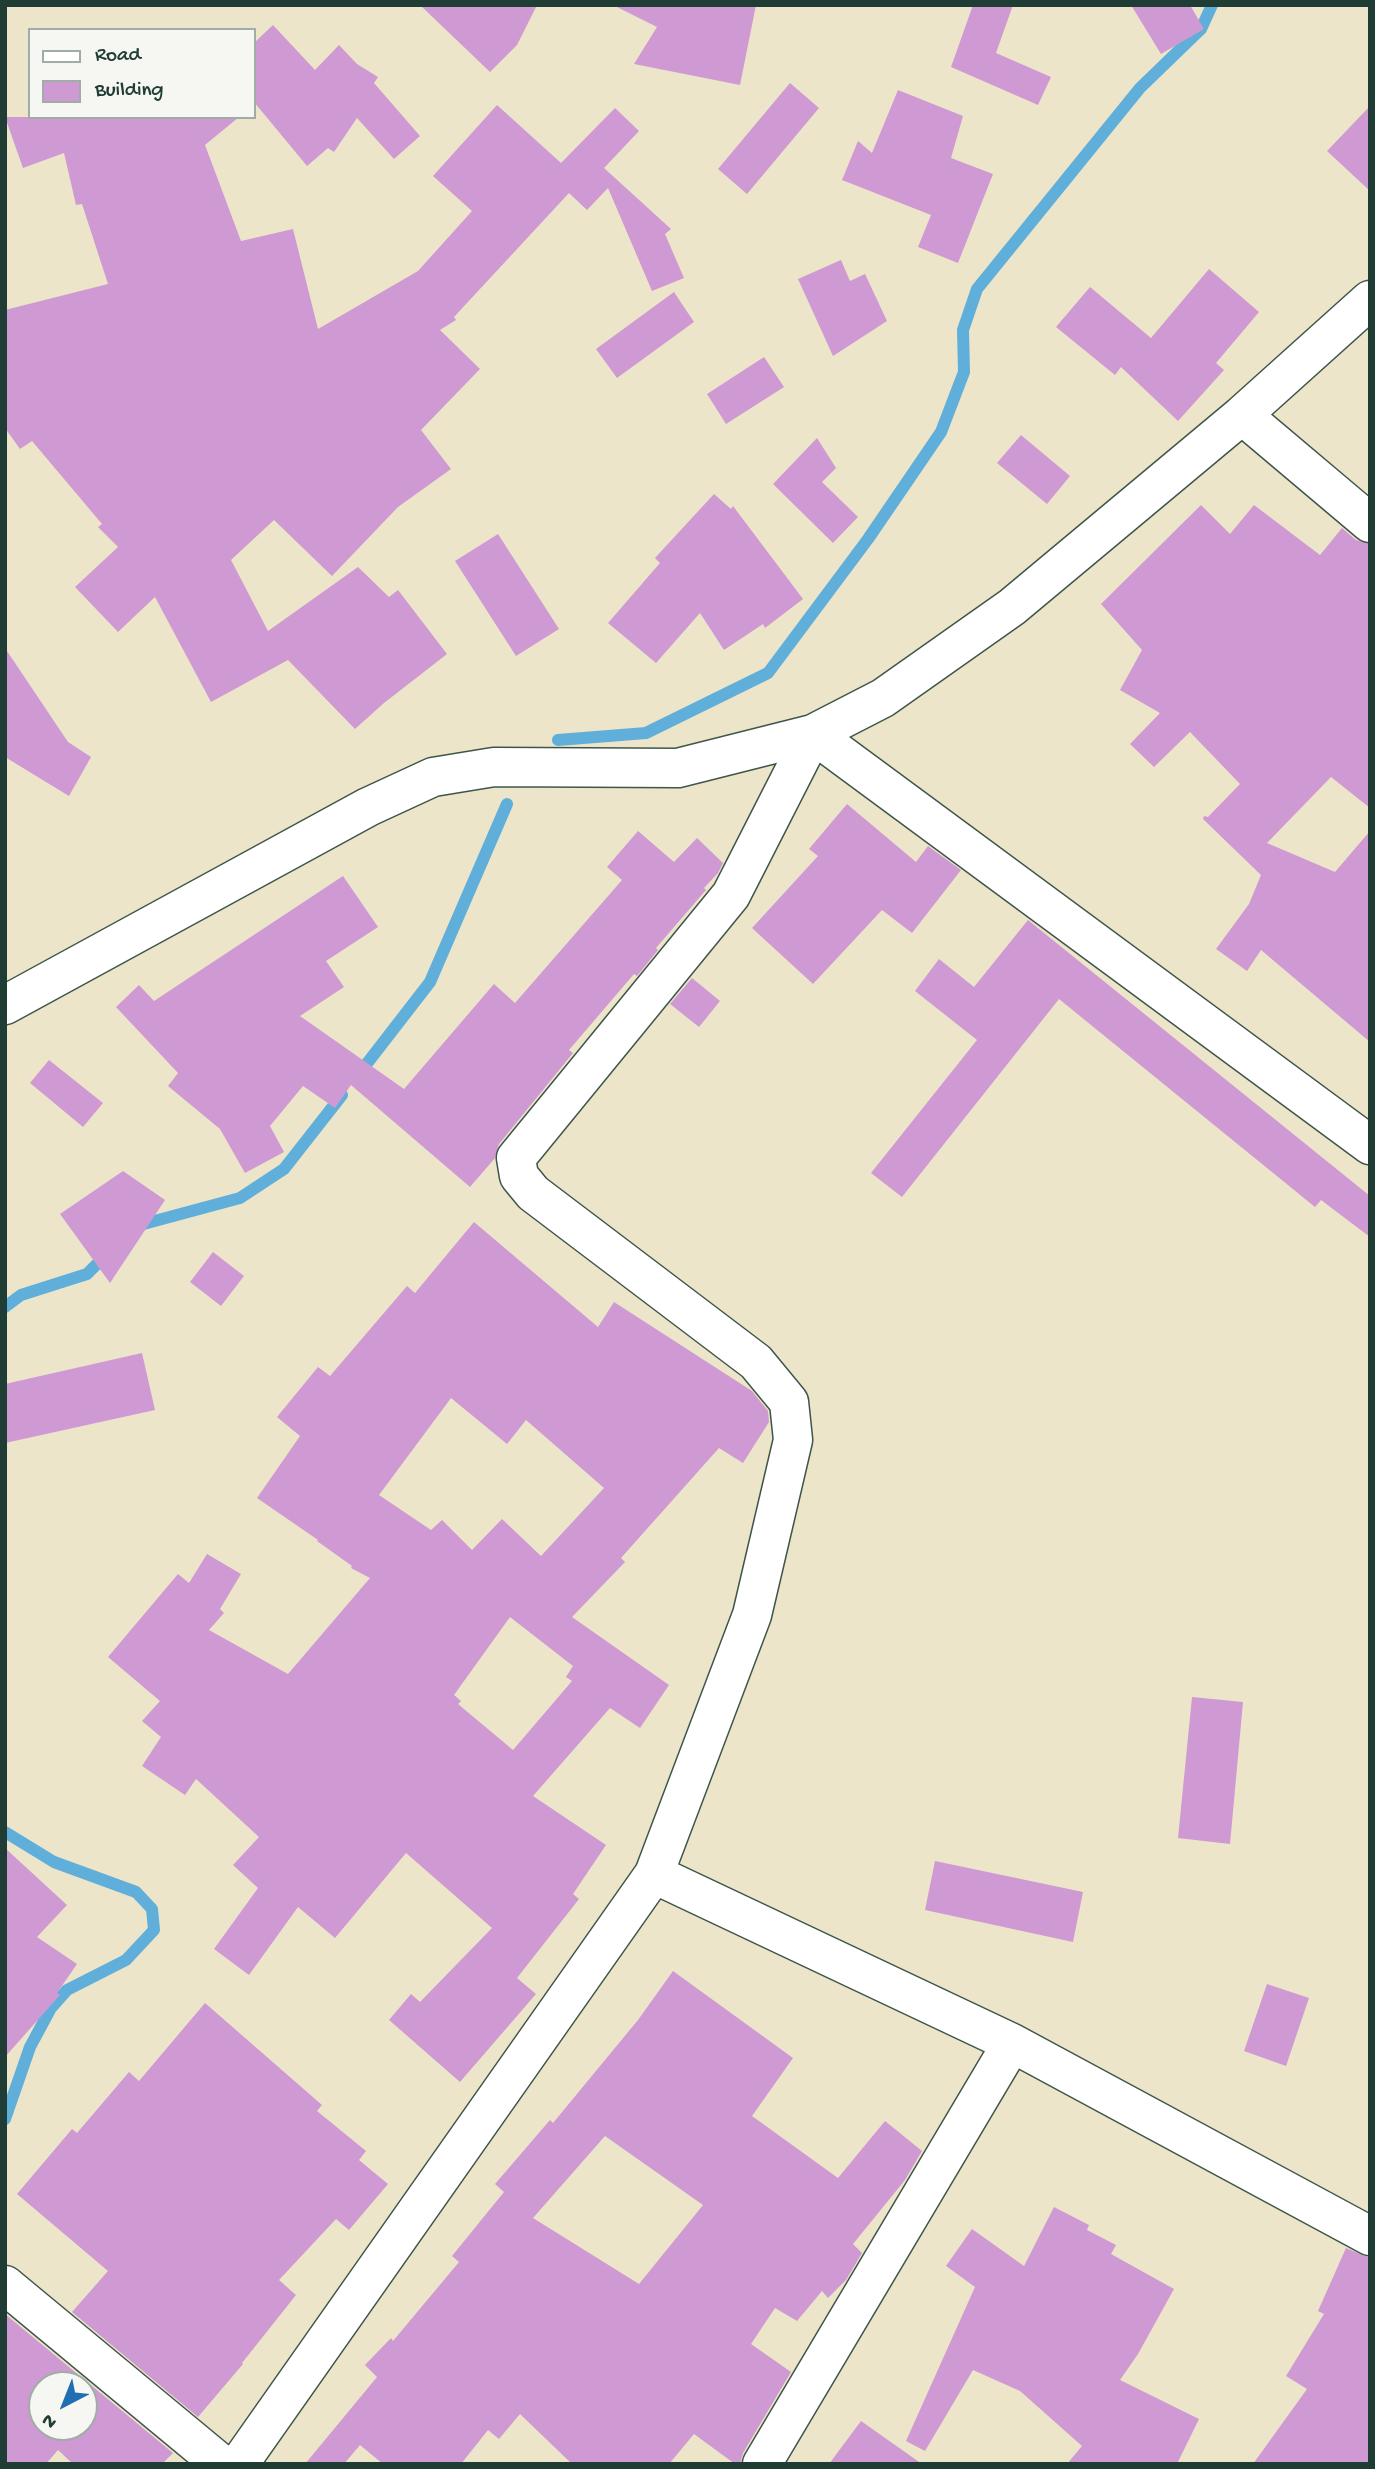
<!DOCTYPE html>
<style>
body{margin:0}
#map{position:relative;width:1375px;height:2469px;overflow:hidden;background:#ede5c9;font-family:"Gochi Hand",sans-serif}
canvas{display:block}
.frame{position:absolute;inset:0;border:7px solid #1f3d34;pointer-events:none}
.legend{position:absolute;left:28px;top:28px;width:228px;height:91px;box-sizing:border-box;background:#f6f6f2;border:2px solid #a0aca6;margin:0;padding:9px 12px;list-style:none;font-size:21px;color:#1f3d34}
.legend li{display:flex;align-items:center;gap:14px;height:35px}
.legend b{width:35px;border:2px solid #a0aca6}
.north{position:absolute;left:28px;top:2371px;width:70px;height:70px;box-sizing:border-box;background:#f6f6f2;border:2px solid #a0aca6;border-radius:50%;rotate:222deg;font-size:19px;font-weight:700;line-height:28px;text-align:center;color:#1f3d34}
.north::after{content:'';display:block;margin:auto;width:24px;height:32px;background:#1f6fb2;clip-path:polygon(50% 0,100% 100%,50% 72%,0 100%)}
</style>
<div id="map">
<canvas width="1375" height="2469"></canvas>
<div class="frame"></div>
<ul class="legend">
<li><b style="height:9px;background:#fff"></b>Road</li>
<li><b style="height:19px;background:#cf99d3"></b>Building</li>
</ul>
<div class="north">N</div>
</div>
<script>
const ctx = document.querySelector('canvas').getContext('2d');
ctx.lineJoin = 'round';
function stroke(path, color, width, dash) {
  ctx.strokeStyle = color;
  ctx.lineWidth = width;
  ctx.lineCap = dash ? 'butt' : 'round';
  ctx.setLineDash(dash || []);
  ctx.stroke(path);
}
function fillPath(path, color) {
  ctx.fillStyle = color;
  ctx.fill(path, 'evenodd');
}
stroke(new Path2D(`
 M558 740 646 733 768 673 868 539 941 432 964 372 963 330 977 289 1140 88 1201 29 1212 5
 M358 1075 430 982 507 804
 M136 1226 240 1198 284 1169 342 1095
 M5 1307 21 1295 87 1274 108 1253
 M5 1832 54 1862 136 1892 152 1909 154 1930 126 1960 67 1990 51 2008 30 2047 5 2119`), '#60afda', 12);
fillPath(new Path2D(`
 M420 5H537L517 45 490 72Z
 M613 5H756L740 85 634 64 657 27Z
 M973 5H1013L996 53 1051 77 1038 105 951 67Z
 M1131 5H1190L1204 29 1161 54Z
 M273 25 315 70 339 45 357 64 378 77 374 83 420 136 394 159 357 118 334 152 328 148 307 166 254 102V43Z
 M790 83 819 108 747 194 718 169Z
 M898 90 963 116 951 158 993 174 958 263 918 247 931 215 842 180 858 141 872 153Z
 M497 105 561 163 615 108 639 131 604 168 671 229 665 234 684 278 652 291 608 188 587 210 569 193 454 317 456 320 440 330 480 369 421 430 451 469 398 507 332 576 274 520 231 560 268 631 358 567 389 597 398 590 447 654 384 703 355 729 288 660 211 702 155 597 118 632 75 587 118 547 98 527 102 524 32 441 20 449 5 428V310L108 284 82 204 76 205 64 153 23 168 5 117H239L205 145 241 241 293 229 318 329 418 271 472 211 433 176Z
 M1370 106V191L1327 151Z
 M841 260 850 281 865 274 887 321 833 356 798 279Z
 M1209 269 1259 312 1216 363 1224 370 1178 421 1121 367 1115 375 1056 327 1090 287 1151 338Z
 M674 292 694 322 617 378 596 349Z
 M764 357 784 387 726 424 707 394Z
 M1021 435 1070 476 1047 504 997 463Z
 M817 438 836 468 822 482 858 517 833 543 773 484Z
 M714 494 731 509 733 506 803 599 765 628 763 624 724 650 700 613 656 663 608 623 660 563 655 558Z
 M1201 505 1230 534 1254 505 1320 555 1342 528 1356 540 1370 544V808L1331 777 1267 843 1335 872 1370 831V1042L1261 950 1247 971 1216 949 1249 904 1261 875 1203 819 1204 816 1208 817 1240 784 1190 732 1154 767 1130 744 1160 713 1120 690 1142 650 1101 604Z
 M498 534 559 629 516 656 455 561Z
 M5 648 68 742 91 757 69 796 5 757Z
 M847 804 916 862 928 846 961 870 912 933 882 910 813 984 752 928 818 856 809 849Z
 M638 831 674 862 697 838 723 863 718 873 704 888 706 890 656 948 658 950 637 976 634 974 569 1050 573 1053 499 1144 495 1158 470 1187 351 1085 335 1108 303 1086 270 1126 284 1152 245 1173 220 1129 168 1086 178 1073 116 1007 139 985 154 1001 343 876 378 927 326 961 344 987 300 1016 404 1089 494 984 515 1003 622 880 607 867Z
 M1028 920 1370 1196V1237L1321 1200 1315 1207 1059 999 902 1197 871 1173 977 1040 915 991 939 959 974 987Z
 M692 978 720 1001 699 1027 670 1004Z
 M49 1060 103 1103 83 1127 30 1083Z
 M123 1171 165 1200 110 1283 60 1214Z
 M474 1222 598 1327 614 1302 752 1391 768 1411 769 1422 743 1463 719 1448 621 1558 625 1562 572 1617 669 1685 640 1728 610 1708 533 1796 606 1845 573 1894 579 1899 517 1978 536 1994 460 2082 389 2020 411 1994 420 2002 492 1928 406 1853 335 1938 298 1907 249 1975 214 1949 258 1888 233 1865 259 1837 196 1779 185 1795 142 1766 161 1737 142 1721 160 1701 108 1657 178 1574 189 1583 207 1554 241 1574 220 1609 224 1613 209 1630 288 1674 370 1578 351 1568 352 1566 317 1541 318 1540 257 1498 300 1436 277 1417 318 1367 330 1376 407 1286 415 1293ZM451 1398 507 1444 526 1420 604 1488 541 1556 502 1519 472 1550 442 1520 431 1530 379 1495ZM510 1617 573 1666 566 1677 572 1681 513 1750 458 1704 461 1701 454 1695Z
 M213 1252 244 1276 221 1306 190 1282Z
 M142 1353 155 1410 5 1443V1384Z
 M1192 1697 1243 1702 1230 1844 1178 1838Z
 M5 1848 67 1905 37 1937 77 1964 57 1993 60 1995 5 2057Z
 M935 1861 1083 1892 1073 1942 925 1910Z
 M673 1971 793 2058 752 2116 838 2178 885 2121 922 2151 905 2180 853 2244 862 2253 846 2280 828 2298 822 2291 797 2321 775 2308 751 2344 791 2372 743 2453 740 2464H735L694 2434 669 2464H572L520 2414 499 2439 488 2430 461 2464H383L360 2445 344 2464H305L377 2377 365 2365 391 2338 393 2341 459 2262 452 2256 504 2192 495 2184 550 2120 553 2123 638 2020ZM605 2136 703 2205 639 2284 533 2218Z
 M1267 1984 1309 1998 1286 2066 1244 2051Z
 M205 2003 322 2105 317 2111 366 2151 359 2160 388 2184 349 2230 336 2219 279 2280 296 2295 242 2363 243 2364 198 2417 72 2312 108 2271 17 2194 72 2129 77 2133 129 2072 139 2081Z
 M1054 2207 1089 2225 1087 2230 1116 2245 1111 2254 1174 2289 1138 2354 1120 2380 1199 2419 1177 2464H1067L1082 2446 1020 2391 973 2370 925 2451 906 2441 975 2287 946 2266 972 2229 1024 2266Z
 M1346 2248 1370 2258V2464H1253L1307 2389 1286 2376 1324 2314 1318 2311Z
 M5 2314 173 2453 162 2464H73L58 2450 46 2464H5ZM42 2385H84V2427H42Z
 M861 2421 922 2464H829Z`), '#cf99d3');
const minor = new Path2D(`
 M1242 415 1370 523
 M5 1005 368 807 433 777 494 767 678 768 813 734 883 698 1012 607 1242 415 1370 300
 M654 1874 1012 2043 1370 2236
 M5 2285 221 2464
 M239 2464 654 1874 752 1615 793 1440 789 1402 756 1362 533 1193 519 1176 516 1158 731 895 813 734 1370 1145
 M762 2464 1012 2043`);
stroke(minor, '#3e564a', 41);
stroke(minor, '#fff', 38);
</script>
